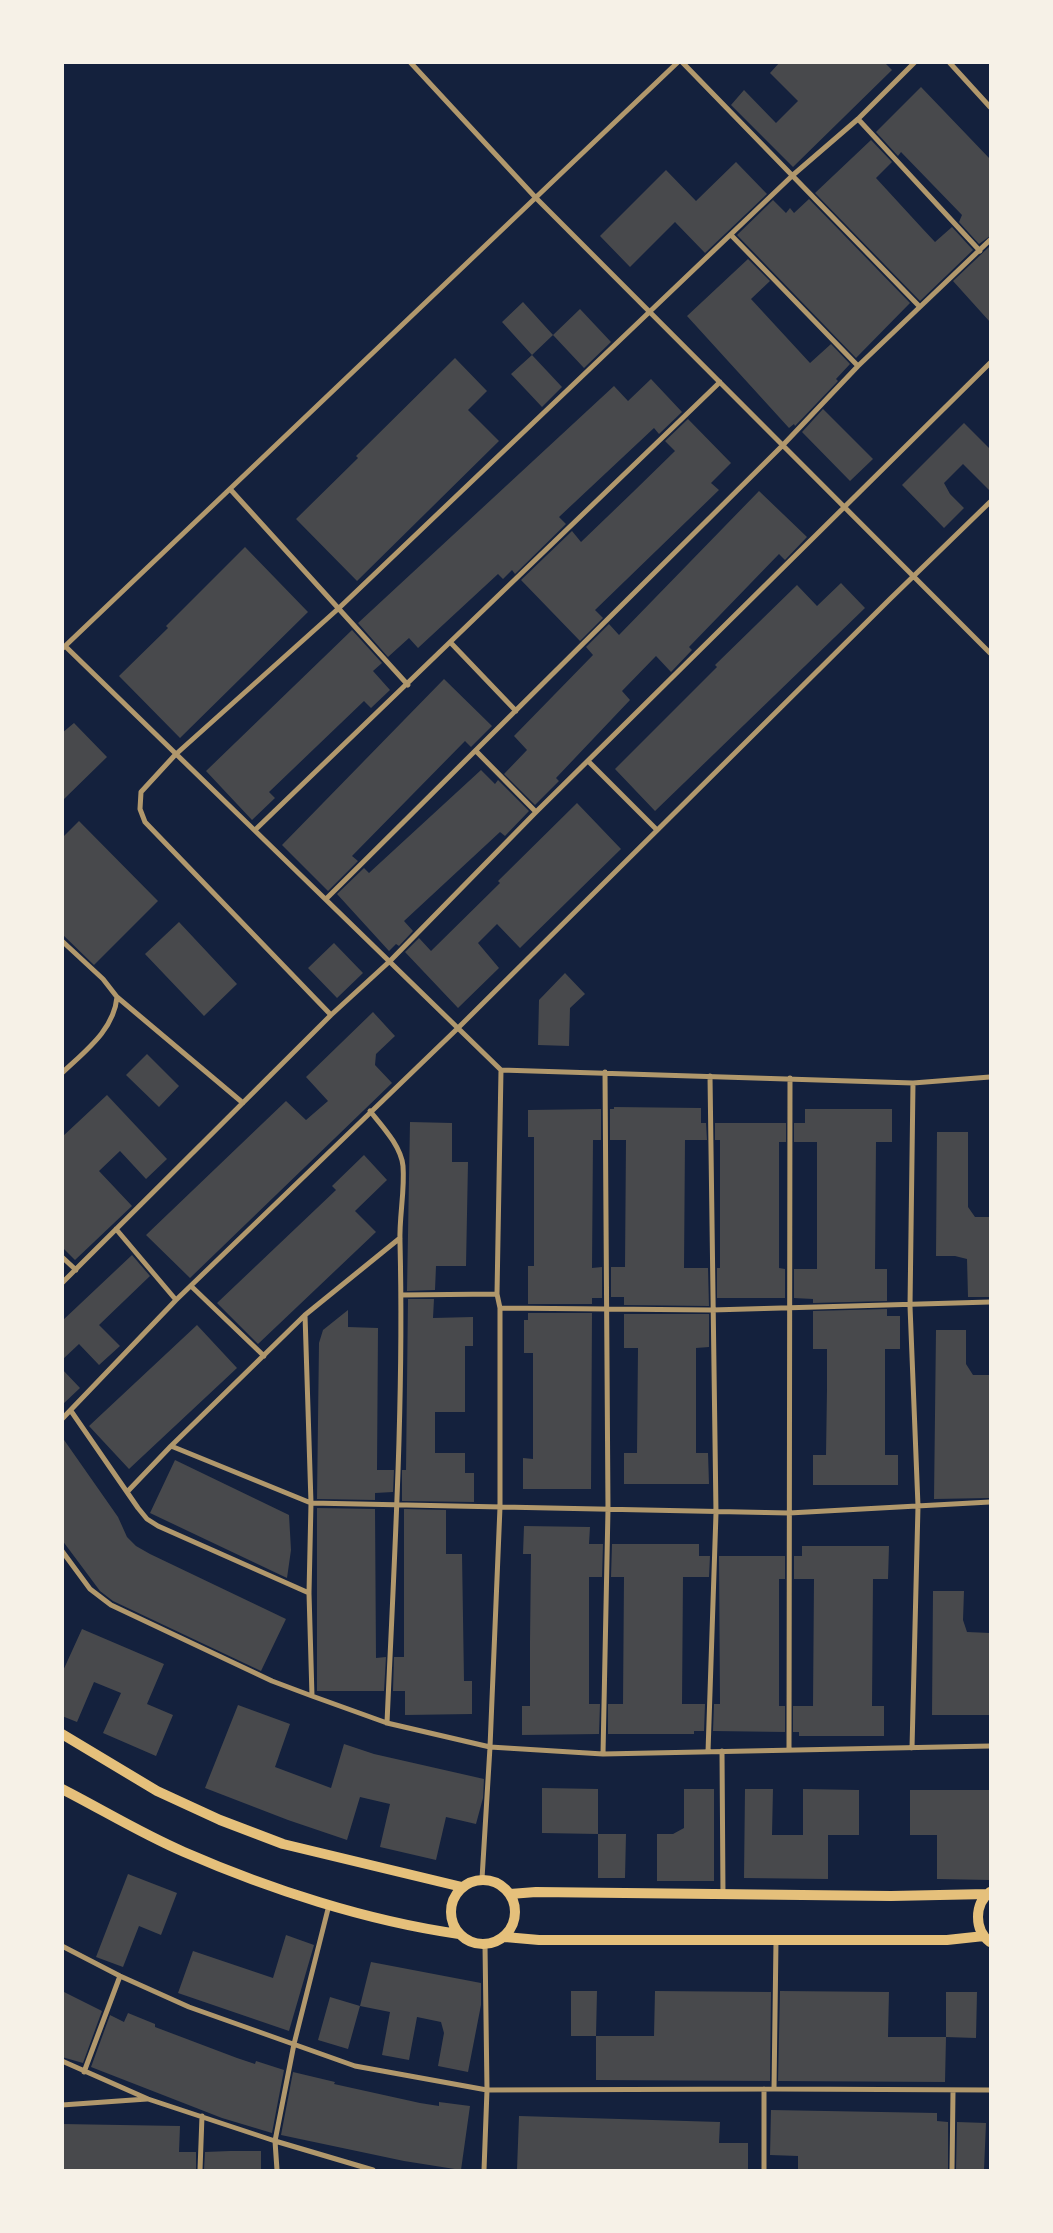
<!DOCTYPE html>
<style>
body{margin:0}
#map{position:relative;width:1053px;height:2233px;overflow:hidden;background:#14213d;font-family:"Sofia Sans Condensed",sans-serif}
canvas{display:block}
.frame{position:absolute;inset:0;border:64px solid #f6f1e7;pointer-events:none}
</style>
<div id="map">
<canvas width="1053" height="2233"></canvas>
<div class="frame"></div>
</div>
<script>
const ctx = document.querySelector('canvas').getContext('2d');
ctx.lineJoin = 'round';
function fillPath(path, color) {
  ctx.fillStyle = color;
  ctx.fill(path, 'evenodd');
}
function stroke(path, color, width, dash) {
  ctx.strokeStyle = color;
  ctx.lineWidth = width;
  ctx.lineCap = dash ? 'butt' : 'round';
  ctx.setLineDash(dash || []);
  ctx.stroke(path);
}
fillPath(new Path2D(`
 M780 62H884L892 70 793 167 731 105 744 90 776 123 798 101 770 73Z
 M921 87 990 159V236L979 244 959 222 962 215 901 152 898 156 876 132Z
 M871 140 892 162 876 178 921 227 935 242 952 227 973 250 920 301 815 193Z
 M736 162 767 194 705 253 675 222 630 267 600 236 666 170 696 201Z
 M809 199 910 303 856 358 737 235 773 200 786 213 790 208 794 213Z
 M990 246V322L953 281Z
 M748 259 770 281 751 299 810 363 831 344 850 364 836 379 838 381 795 426 794 424 789 428 687 316Z
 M523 302 553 335 532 355 502 322Z
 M580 309 611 342 584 368 553 335Z
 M532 355 562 387 542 407 511 374Z
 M455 358 487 391 468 410 499 441 357 581 296 519 358 458 356 456Z
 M651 379 682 412 659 434 654 428 559 517 566 524 515 574 512 570 503 579 498 574 418 648 409 638 388 657 358 623 614 386 628 401Z
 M823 409 873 459 850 481 802 432Z
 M688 419 731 463 711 483 719 490 595 610 603 618 580 641 521 580 572 531 581 542 633 492 675 451 665 441Z
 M964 423 990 449V491L963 464 944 483 950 494 964 508 944 528 902 485Z
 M759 491 807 537 785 560 779 554 689 647 692 650 671 672 656 656 622 691 630 700 556 778 559 781 535 805 504 774 527 750 514 736 593 655 586 647 609 624 619 635Z
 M245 547 308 612 180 738 119 676 168 628 166 626Z
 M841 583 865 608 655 811 615 769 717 667 715 665 797 585 817 606Z
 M352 630 382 663 373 671 390 690 371 708 364 701 269 792 275 798 252 820 206 771Z
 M444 679 492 726 471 747 465 741 352 856 358 861 328 891 282 845Z
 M74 723 107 757 62 801V733Z
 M481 770 495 784 498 780 529 811 505 836 500 832 404 921 413 931 399 946 396 944 389 951 337 894 364 868 369 873Z
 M577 803 621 849 520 948 497 924 478 943 499 968 458 1008 405 952 419 938 431 951 500 883 498 881Z
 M79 821 158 901 94 965 62 934V838Z
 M179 922 237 984 204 1016 145 954Z
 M334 943 363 973 337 998 308 968Z
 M565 973 585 994 570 1008 569 1046 538 1045 539 1000Z
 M373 1012 395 1036 376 1054 375 1065 392 1083 190 1278 146 1235 286 1101 306 1120 328 1101 306 1077Z
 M147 1054 179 1086 159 1107 126 1075Z
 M107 1095 167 1159 146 1179 120 1151 99 1171 132 1206 75 1260 62 1247V1137Z
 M614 1107 701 1108V1123H706L707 1140H685L684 1268H708L709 1306 624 1305V1297H611V1267H625L626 1140H610V1109H614Z
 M601 1109V1140H593L592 1268 602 1267V1298H592V1304H528V1266H534V1137H528V1110Z
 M805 1109H892V1142H876L875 1269H887V1301L813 1303V1299L794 1298V1269H817V1142H794V1123H805Z
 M410 1122 452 1123V1162H468L466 1266H436L435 1290 407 1291Z
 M715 1123H786V1142H779V1268L785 1269V1298H717V1268H720V1140H715Z
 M937 1132H968V1207L975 1217H990V1297H968L967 1259 955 1256H936Z
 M364 1155 387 1180 355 1211 376 1232 258 1344 217 1303 336 1190 332 1186Z
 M132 1255 150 1276 99 1325 120 1346 99 1365 79 1344 62 1360V1321Z
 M408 1299H434L433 1318 473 1317V1346H465V1412H435V1453H465V1473H474V1502L402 1501V1470H406Z
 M887 1309V1316H900V1349H885V1455H898V1485H813V1455H826L827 1389V1349H813V1311Z
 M348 1310V1327L378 1328 377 1470H394L393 1492 375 1493V1500L317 1499 319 1343 323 1330Z
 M528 1313H592L591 1489H523V1458L533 1459V1353H524V1320H528Z
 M624 1314H709V1347L696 1348V1453H708L709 1484H624V1453H637L638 1348H624Z
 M197 1325 237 1368 129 1469 89 1426Z
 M936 1330H966V1364L973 1375H990V1498L934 1499Z
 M62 1369 80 1388 62 1405Z
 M62 1437 118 1517 127 1537 136 1546 150 1554 286 1619 261 1671 113 1601 100 1591 62 1540Z
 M175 1460 289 1515 291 1550 287 1578 150 1513Z
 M317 1508 375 1509 376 1658 386 1657 384 1691H317Z
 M404 1509 446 1510V1554H462L464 1681H472V1714L405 1715V1691H393L394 1657H404Z
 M524 1526 590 1527 589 1544H603L602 1577H589V1704H600L599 1734 522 1735V1706H530V1641L531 1554H523Z
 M612 1544H699V1556H710L709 1577H683L682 1704H705L704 1731H694V1734H608V1704H623L624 1577H611Z
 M802 1546H889L888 1579H873L872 1706H884V1736H799V1732H793V1706H813L814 1579H794V1556H802Z
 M719 1556H785V1579H779V1706H785V1732L713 1731 714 1704H720Z
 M933 1591H964L963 1620 967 1632 990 1633V1715H932Z
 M82 1629 164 1664 147 1704 173 1715 156 1756 103 1733 121 1693 94 1682 77 1722 62 1716V1673Z
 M238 1705 290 1724 275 1767 331 1788 344 1744 374 1754 484 1779 483 1798 476 1824 446 1817 436 1860 380 1847 390 1804 360 1797 347 1840 288 1820 205 1788Z
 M542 1788 598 1789V1834L542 1833Z
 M684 1789H714V1881H657V1834H673L684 1828Z
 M745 1789H773L772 1835H803V1789L859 1790V1835H828V1879L744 1878Z
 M910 1790H990V1880L937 1879V1835H910Z
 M598 1834H626L625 1878H598Z
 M128 1874 177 1893 161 1935 139 1926 123 1967 96 1957Z
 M286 1935 314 1945 289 2031 178 1993 193 1951 273 1978Z
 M371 1962 481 1983V2005L468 2072 438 2066 444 2033 441 2022 417 2017 409 2060 382 2055 390 2012 360 2006Z
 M62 1991 102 2011 83 2063 62 2057Z
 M571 1991H597L596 2036H571Z
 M655 1991 771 1992 770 2081 596 2080V2036H654Z
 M780 1991 889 1992 888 2037H946L945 2082 778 2081Z
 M946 1992H977L976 2038 946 2037Z
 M330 1997 360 2006 348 2049 318 2040Z
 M128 2013 155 2024V2027L237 2058 255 2064 256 2061 284 2070 272 2133 222 2118 91 2067 110 2015 124 2022Z
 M293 2072 335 2082 334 2084 420 2103 439 2106V2102L470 2106 461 2170 404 2161 281 2135Z
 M771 2110 937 2113V2121L948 2122V2170L798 2169V2156L770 2155Z
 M519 2116 720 2122 719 2143H748V2170H517Z
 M957 2122 986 2123 984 2170H956Z
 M62 2124 180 2126 179 2152H196V2170H62Z
 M230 2151H261V2170H204L205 2152Z`), '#48494c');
stroke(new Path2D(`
 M410 62 536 198 990 653
 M682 62 919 306
 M949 62 990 107
 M858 119 980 251
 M731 235 858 366
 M230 489 408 685
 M451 643 516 711
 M65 646 501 1070 497 1294 500 1308V1507L490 1747 482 1879
 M63 648 678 62
 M476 751 536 812
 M588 761 657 830
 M255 830 720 382
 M326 899 783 445 858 366 990 240
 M62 941 103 979 117 997C114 1030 85 1051 62 1073
 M117 997 243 1103
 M331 1015 145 822 140 809 141 792 175 755 339 608 793 175 858 119 915 62
 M501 1070 913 1083 990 1077
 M370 1111C382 1126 401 1146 403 1166 405 1191 399 1217 400 1242 404 1402 394 1563 387 1723
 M116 1229 176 1300
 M62 1257 76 1270
 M62 1283 331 1015 390 961 536 812 990 363
 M191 1286 264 1356
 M401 1295 497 1294
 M500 1308 712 1310 990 1302
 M305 1315 311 1503 309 1593 312 1696
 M71 1411 138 1508 147 1519 158 1526 309 1593
 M62 1419 176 1300 458 1028 890 599 990 502
 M171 1446 311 1503 789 1513 990 1502
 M128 1491 171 1446 305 1315 400 1238
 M62 1551 90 1589 111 1605 272 1681 312 1696 387 1723 490 1747 603 1754 990 1746
 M912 1748 918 1506 910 1306 913 1083
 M789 1750 790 1078
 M722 1751 723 1895
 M708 1752 716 1513 710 1076
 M603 1754 608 1509 605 1072
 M329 1905 294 2044 275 2141 373 2170
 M62 1946 120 1976 189 2007 355 2066 487 2090 774 2089 990 2090
 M62 2061 148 2099 275 2141 277 2170
 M84 2072 120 1976
 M774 2089 776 1941
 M62 2105 147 2099
 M200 2170 202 2116
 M484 2170 487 2090 485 1945
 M764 2170V2089
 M952 2170 953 2092`), '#b1986c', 5);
stroke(new Path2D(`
 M62 1734 157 1791 220 1820 283 1844 462 1887
 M62 1789C103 1810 142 1834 184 1852 269 1889 367 1921 459 1934
 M451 1912a32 32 0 1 1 64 0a32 32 0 1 1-64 0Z
 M990 1892C974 1904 974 1930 990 1942
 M510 1894 536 1892 891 1896 988 1894
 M505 1937 539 1940H947L984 1936`), '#e5c07b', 10);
</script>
